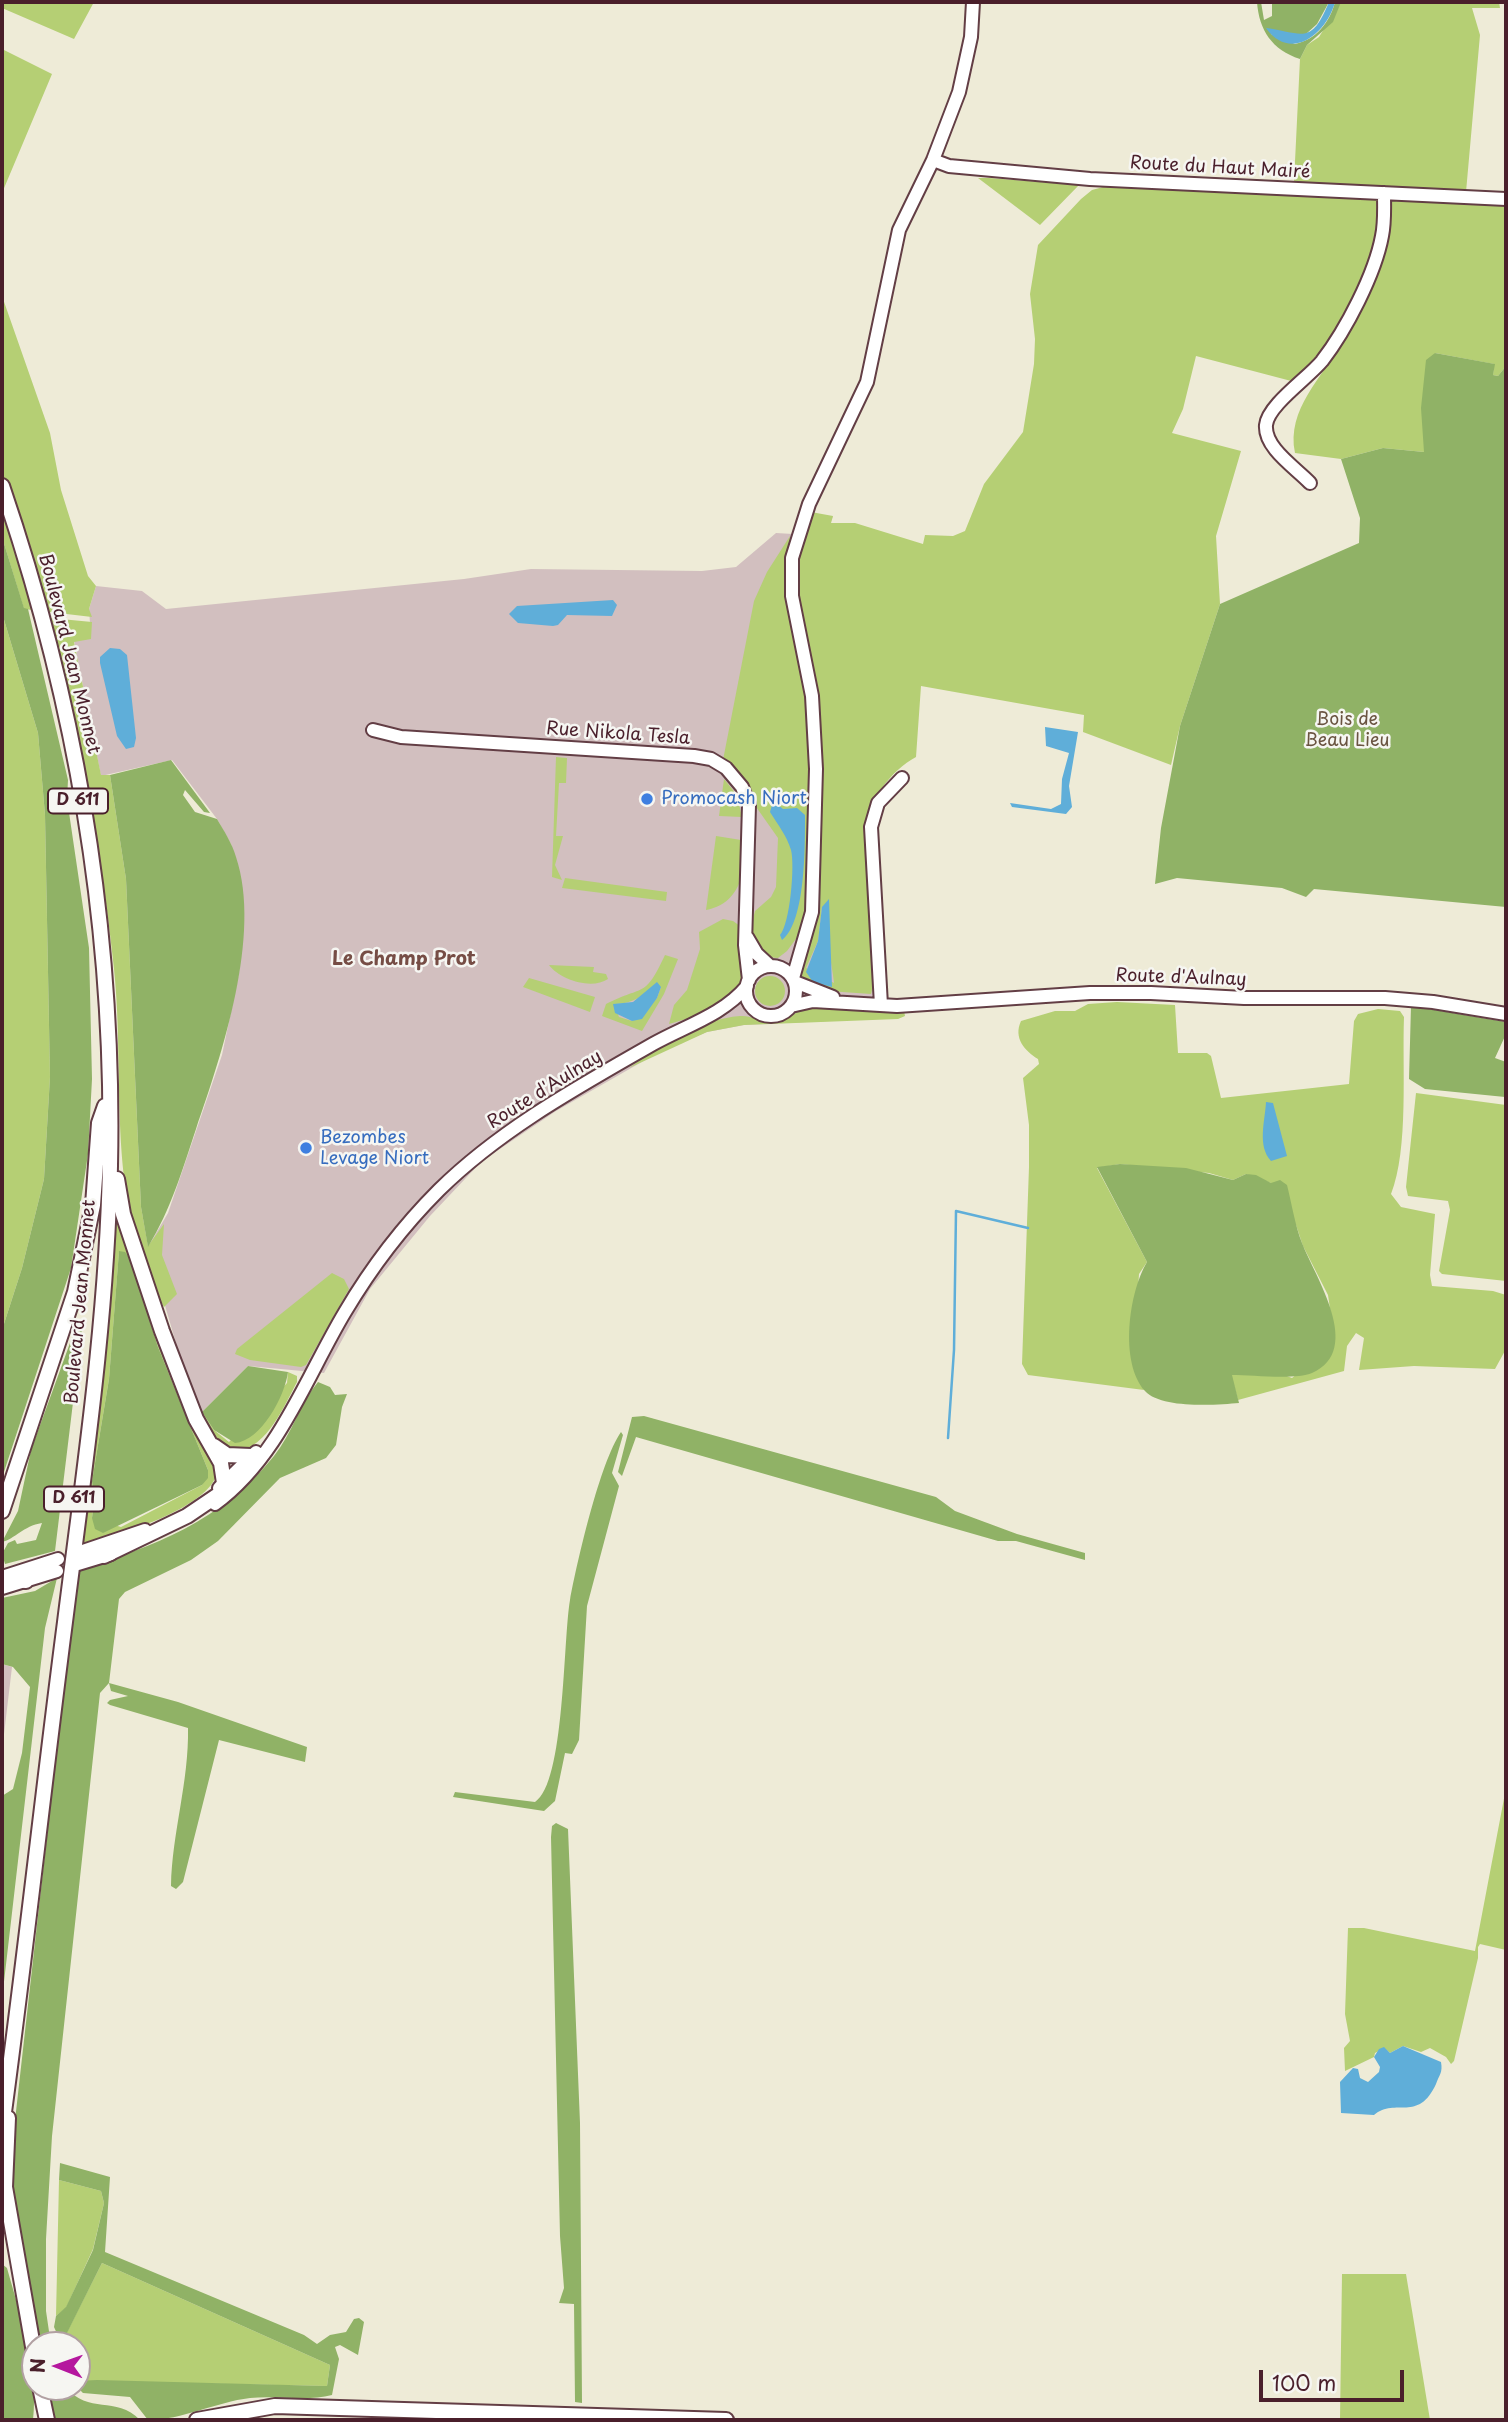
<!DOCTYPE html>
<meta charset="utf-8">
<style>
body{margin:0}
#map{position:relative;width:1508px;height:2422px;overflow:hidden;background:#eeebd7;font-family:"Playpen Sans",sans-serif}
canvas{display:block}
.frame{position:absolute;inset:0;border:4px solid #4a1f2b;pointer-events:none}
.north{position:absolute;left:21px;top:2331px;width:70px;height:70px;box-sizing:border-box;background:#f6f6f2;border:2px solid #b1a0a2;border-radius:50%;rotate:271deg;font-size:19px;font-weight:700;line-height:28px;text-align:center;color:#4a1f2b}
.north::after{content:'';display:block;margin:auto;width:24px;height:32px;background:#b5179e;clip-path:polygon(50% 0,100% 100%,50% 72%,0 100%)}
.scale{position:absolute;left:1259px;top:2370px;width:145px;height:32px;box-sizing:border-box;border:4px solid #4a1f2b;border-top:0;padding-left:9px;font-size:21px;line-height:24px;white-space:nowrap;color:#4a1f2b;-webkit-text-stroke:5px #f6f6f2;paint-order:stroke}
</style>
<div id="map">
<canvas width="1508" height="2422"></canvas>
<div class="frame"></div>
<div class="north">N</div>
<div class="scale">100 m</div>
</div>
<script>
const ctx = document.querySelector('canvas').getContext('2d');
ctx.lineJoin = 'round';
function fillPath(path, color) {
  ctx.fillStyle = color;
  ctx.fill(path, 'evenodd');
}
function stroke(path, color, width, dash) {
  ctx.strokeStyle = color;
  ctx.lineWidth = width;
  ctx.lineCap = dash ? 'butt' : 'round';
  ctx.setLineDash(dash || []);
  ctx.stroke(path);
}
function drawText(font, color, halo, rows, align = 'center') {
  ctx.font = font + ' "Playpen Sans",sans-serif';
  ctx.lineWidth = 5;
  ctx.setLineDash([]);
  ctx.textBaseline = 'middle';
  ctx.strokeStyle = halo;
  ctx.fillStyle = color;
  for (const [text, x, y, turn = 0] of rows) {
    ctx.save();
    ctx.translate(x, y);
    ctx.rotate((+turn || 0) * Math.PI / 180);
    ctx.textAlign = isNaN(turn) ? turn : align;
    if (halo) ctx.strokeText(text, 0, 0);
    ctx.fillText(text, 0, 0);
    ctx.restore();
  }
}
fillPath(new Path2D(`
 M833 516 828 529 874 982 870 1019 744 1025 707 1032 661 1051 556 1111 482 1161 430 1216 370 1289 324 1373 248 1366 202 1412 180 1357 148 1247 168 1213 222 1055 239 973 243 893 231 844 217 819 172 760 101 776 74 641 91 638 89 609 96 586 142 591 166 609 464 579 531 569 702 571 736 567 776 533 793 534Z
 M2 1664 12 1667 2 1751Z`), '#d2bfbf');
fillPath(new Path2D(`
 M2 2H94L74 39 2 8Z
 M1341 2H1499L1500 8H1472L1480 35 1466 192 1294 182 1300 59 1307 45 1319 37Z
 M2 49 52 74 2 193Z
 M978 178H989L1079 185 1040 225Z
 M1103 187 1378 199C1382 261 1337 338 1295 382L1196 356 1183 409 1172 433 1241 451 1216 536 1220 604 1180 726 1171 765 1083 732 1084 715 921 686 916 757C891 770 868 802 864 830L874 982 871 994 828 991 801 981C797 967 814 933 817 913L820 767 798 603 797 560 811 512 833 516 831 523H855L923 544 925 535 953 536 965 531 984 484 1023 432 1034 364 1035 339 1030 294 1038 245 1081 199 1092 190ZM822 907 833 975 834 983 806 968 818 941Z
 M1389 200 1506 205V366L1498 376 1493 375 1494 364 1435 353 1424 432V452L1383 448 1341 459 1295 453C1286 409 1323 377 1342 342 1367 297 1391 252 1389 200Z
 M2 296 50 433 61 490 88 576 96 586 89 609 92 617 24 609 2 537Z
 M790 536 787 567 811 730 808 907 801 932 787 951 778 958 766 957 753 938 752 923 755 911 771 897 776 887 778 838 723 760 754 601 767 572Z
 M2 613 38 733 45 815 50 1077 44 1179 22 1268 2 1330Z
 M50 618 92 622 91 639 74 642 101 775H110L126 879 141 1207 148 1246 164 1224 162 1255 177 1294 164 1307C104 1203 126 1083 114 969 102 850 77 733 50 618Z
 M556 757 567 758 566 783H559L556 836H563L555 865 562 880 552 877Z
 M724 779 737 795 742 817 719 816Z
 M716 836 741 840 740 866 743 870C739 892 727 906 706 910Z
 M565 878 667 892 666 901 562 888Z
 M723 919 733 921 740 926C741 942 747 966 742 981 733 1008 692 1017 669 1024L674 1005 687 990 700 949 699 932Z
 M665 955 678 959 664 994 642 1031 602 1016 606 1004C646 984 644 999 665 955ZM661 987 657 998 632 1021 619 1017 614 1004C632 1005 644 993 661 987Z
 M549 965 594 967 593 972 606 974 608 979C592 990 560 980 549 965Z
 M755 991a15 15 0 1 1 30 0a15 15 0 1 1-30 0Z
 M529 978 595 997 590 1012 523 987Z
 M1117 1002 1175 1005 1178 1053H1207L1211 1056 1221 1098 1349 1084 1354 1021 1358 1014 1378 1009 1400 1011 1404 1017C1402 1067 1409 1149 1391 1194L1401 1207 1435 1214 1430 1275 1432 1286 1493 1291 1506 1295V1349L1495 1369 1414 1366 1359 1370 1364 1338 1356 1333 1347 1346 1344 1371 1238 1400 1231 1375H1284L1292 1378 1335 1343 1328 1295 1303 1246 1296 1225 1271 1183 1246 1174 1233 1180 1209 1173 1120 1164 1097 1168 1147 1262 1139 1274 1133 1363 1144 1390 1028 1375 1022 1364 1029 1167V1125L1023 1078 1039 1064 1038 1059C1025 1051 1013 1038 1021 1021L1055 1011H1075L1088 1004Z
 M810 1007 904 1011 905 1016 898 1019 744 1025 707 1032 629 1068C661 1045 700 1019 740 1016 753 1015 763 1024 777 1022 790 1020 797 1009 810 1007Z
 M1416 1093 1506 1105V1281L1442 1274 1439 1271 1450 1210 1448 1201 1408 1196 1406 1187Z
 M114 1207 131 1260 119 1252 109 1379 92 1481 94 1502 92 1518 121 1527 202 1485 208 1470 158 1347 144 1296 217 1472C211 1509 112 1536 80 1548Z
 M332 1273 344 1279 349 1289 306 1365 301 1367 250 1360 235 1354 237 1349Z
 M288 1372 297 1376V1382C284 1406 258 1469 221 1444 211 1437 203 1423 202 1412L214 1430 229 1442 287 1383Z
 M1506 1788V1950L1480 1944 1478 1947V1958L1454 2061 1451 2064 1446 2057 1430 2048 1421 2052 1403 2046 1390 2053 1384 2048 1375 2053 1374 2057 1345 2071 1344 2048 1350 2041 1345 2014 1348 1928H1364L1475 1951Z
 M59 2180 101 2191 104 2203 93 2249 66 2308 56 2316Z
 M102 2263 330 2365 327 2386 77 2381V2345H61L59 2338 65 2336Z
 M1342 2274H1406L1430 2420H1340Z`), '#b5cf74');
fillPath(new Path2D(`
 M1257 2H1261L1264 20 1272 16V2H1329L1317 24 1306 34H1271L1295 44C1316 40 1330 22 1335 2H1341L1333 22 1307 45 1300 59C1272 50 1259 30 1257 2Z
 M1435 353 1495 364 1493 375 1498 376 1506 366V907L1314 889 1306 897 1282 888 1177 878 1155 884 1161 828 1180 726 1220 604 1359 543 1360 518 1341 459 1383 448 1424 452 1421 408 1426 360Z
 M2 537 24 608 28 609 68 780 67 799 89 948 92 1079 88 1154 71 1268 2 1478V1330L22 1268 44 1179 50 1077 45 815 38 733 2 613Z
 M171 760 210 813 204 812 185 790 183 795 195 812 217 819C224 831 232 843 236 857 262 935 222 1054 196 1129 182 1171 171 1209 148 1247L141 1207 126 879 110 775Z
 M1411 1006 1506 1022V1034L1495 1058 1506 1062 1505 1097 1425 1089 1409 1079Z
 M1120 1164 1186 1168 1233 1180 1246 1174 1256 1175 1271 1183 1280 1180 1287 1185C1292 1205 1295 1225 1302 1243 1314 1275 1365 1350 1312 1373 1296 1380 1252 1375 1232 1375L1239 1403C1217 1405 1161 1409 1145 1391 1119 1362 1129 1292 1147 1262L1097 1167Z
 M119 1251 125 1252 131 1260 158 1347 208 1470V1478L202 1485 103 1533 95 1529 92 1518 94 1502 92 1481 109 1379Z
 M83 1320 55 1551 5 1564 2 1554 8 1543 15 1540 17 1544 36 1540 42 1523C23 1526 15 1539 2 1542L18 1511 31 1450 78 1321Z
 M248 1366 288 1372C285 1396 261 1441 235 1443L214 1430 202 1412Z
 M318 1382 330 1387 335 1395 347 1394 342 1407 336 1445 326 1458 280 1478 218 1541 191 1560 125 1592 119 1599 109 1683 178 1702 307 1747 305 1762 219 1740 183 1882 176 1889 171 1886C172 1833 189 1782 188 1728L110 1705 107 1703 110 1700 128 1696 111 1691 109 1683 100 1693 52 2136 46 2239V2311L51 2345H39L14 2204 12 2147 77 1569C153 1548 223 1520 274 1456 292 1434 300 1403 318 1382Z
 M644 1416 936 1497 955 1511 1017 1534 1085 1553V1560L1016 1541H998L636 1437 622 1476 618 1472 632 1417Z
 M621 1432 623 1435 612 1473 619 1486 587 1606 579 1740 572 1754 565 1753 555 1801 544 1811 453 1797 455 1792 535 1802C565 1783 563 1640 570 1600 577 1562 600 1462 621 1432Z
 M57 1578 45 1628 2 1999V1796L13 1789 22 1753 30 1687 13 1667 2 1664V1598L35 1591Z
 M556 1823 568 1829 580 2123 582 2403 575 2402 574 2304 559 2303 564 2288 560 2236 551 1837 552 1826Z
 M60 2163 110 2177 105 2252 304 2335 317 2344 330 2335 346 2332 354 2319 359 2318 364 2322 358 2355 340 2345 335 2347 339 2359 332 2395C306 2402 277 2395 250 2398 216 2402 182 2420 148 2420L130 2397 83 2393 77 2387V2381L97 2380 327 2386 330 2365 102 2263 65 2337 59 2338 54 2327 56 2316 66 2307 93 2250 104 2203 101 2191 59 2180Z
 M2 2264 7 2268C20 2315 39 2371 33 2420H2Z
 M46 2387H66C88 2415 116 2395 140 2420H54Z`), '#90b266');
fillPath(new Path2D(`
 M1329 2H1335C1327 33 1291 63 1266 28 1303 33 1311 46 1329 2Z
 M613 600 617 605 612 616 567 615 558 625 553 626 518 623 509 614 517 606Z
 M110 648 120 649 127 655 136 738 134 747 126 749 117 736 100 663V657Z
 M1045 727 1078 732 1069 786 1072 807 1066 814 1012 807 1010 803 1051 809 1061 804 1062 779 1069 753 1046 746Z
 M777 804 783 809 797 808 805 815C805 844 806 922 782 940L780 935C790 924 795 865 791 850 787 836 778 825 770 812L772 805Z
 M829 899 832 987 813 982 806 972 818 941 822 907Z
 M657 982 661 987 657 998 642 1019 632 1021 615 1013 613 1004 633 1002Z
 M1266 1102 1273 1103 1287 1156 1271 1161C1257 1146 1265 1121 1266 1102Z
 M1403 2046 1441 2062C1443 2073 1439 2075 1436 2084 1418 2123 1396 2097 1374 2115L1341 2113 1340 2082 1353 2068 1358 2069 1360 2078 1368 2082 1379 2072 1380 2067 1374 2057 1379 2049 1384 2047 1390 2053Z`), '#5faed9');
stroke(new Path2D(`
 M948 1438 954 1350 956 1211 1028 1228`), '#5faed9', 2.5);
const minor = new Path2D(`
 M933 160 949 166 1090 179 1506 199
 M1310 483C1296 468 1264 448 1266 425 1268 405 1308 378 1322 361 1346 330 1375 274 1382 236 1385 222 1384 208 1384 193
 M373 730 401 737 694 756 711 759 726 768 742 787 749 805 745 945 749 980
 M747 937 757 954 770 966
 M746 991a25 25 0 1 1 50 0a25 25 0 1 1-50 0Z
 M793 978 812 912 816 769 812 696 792 596V558L809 504 867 382 899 230 933 160 959 92 971 37 973 2
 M795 982 833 997
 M881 1005 871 827 878 803 902 778
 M791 1006 813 1001 897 1006 1090 993H1151L1244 998H1385L1433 1002 1506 1014
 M219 1488 256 1452
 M215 1504C279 1457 306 1377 345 1312 371 1268 402 1227 439 1190 501 1129 578 1087 653 1044 685 1026 723 1015 747 986
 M80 1552 145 1530
 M78 1564 111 1554
 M2 1577 58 1559
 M2 1588 57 1571`);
const major = new Path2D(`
 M2 486C77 706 115 934 110 1166 107 1319 84 1471 65 1622 43 1791 25 1959 2 2127
 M214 1446 227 1455 251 1456
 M2 1511 75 1292 93 1205 99 1123 105 1106
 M104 1556 187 1516 221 1493 224 1483 221 1463 196 1419 162 1331 123 1214 117 1179
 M2 1578 26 1581
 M8 2118 5 2187 35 2358
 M40 2387 47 2420
 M197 2420 275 2406 726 2420`);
stroke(minor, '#633e45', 16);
stroke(major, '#633e45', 18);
stroke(minor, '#fff', 12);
stroke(major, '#fff', 14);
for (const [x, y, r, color] of [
 [647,799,7,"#3f7fe0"],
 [306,1148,7,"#3f7fe0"]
]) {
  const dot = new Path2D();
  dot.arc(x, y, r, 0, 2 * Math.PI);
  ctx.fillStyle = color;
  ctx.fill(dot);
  stroke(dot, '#f6f6f2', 2.5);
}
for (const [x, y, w] of [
 [78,801,60],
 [74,1499,60]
]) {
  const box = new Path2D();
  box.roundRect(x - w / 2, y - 12.5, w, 25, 5);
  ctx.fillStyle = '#f6f6f2';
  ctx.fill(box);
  stroke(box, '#4a1f2b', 2);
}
drawText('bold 16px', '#4a1f2b', null, [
 ["D 611",78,801],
 ["D 611",74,1499]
]);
drawText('18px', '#4a1f2b', '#f6f6f2', [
 ["Route du Haut Mairé",1220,168,3],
 ["Boulevard Jean Monnet",69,654,76],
 ["Rue Nikola Tesla",618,734,4],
 ["Route d'Aulnay",1181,978,2],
 ["Route d'Aulnay",545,1090,-32],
 ["Boulevard Jean Monnet",81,1302,-85]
]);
drawText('18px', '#6a5441', '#f6f6f2', [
 ["Bois de",1347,720],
 ["Beau Lieu",1347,741]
]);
drawText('18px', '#366cbe', '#f6f6f2', [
 ["Promocash Niort",661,799],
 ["Bezombes",320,1138],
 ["Levage Niort",320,1159]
], 'left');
drawText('bold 19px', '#764d45', '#f6f6f2', [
 ["Le Champ Prot",404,960]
]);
</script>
